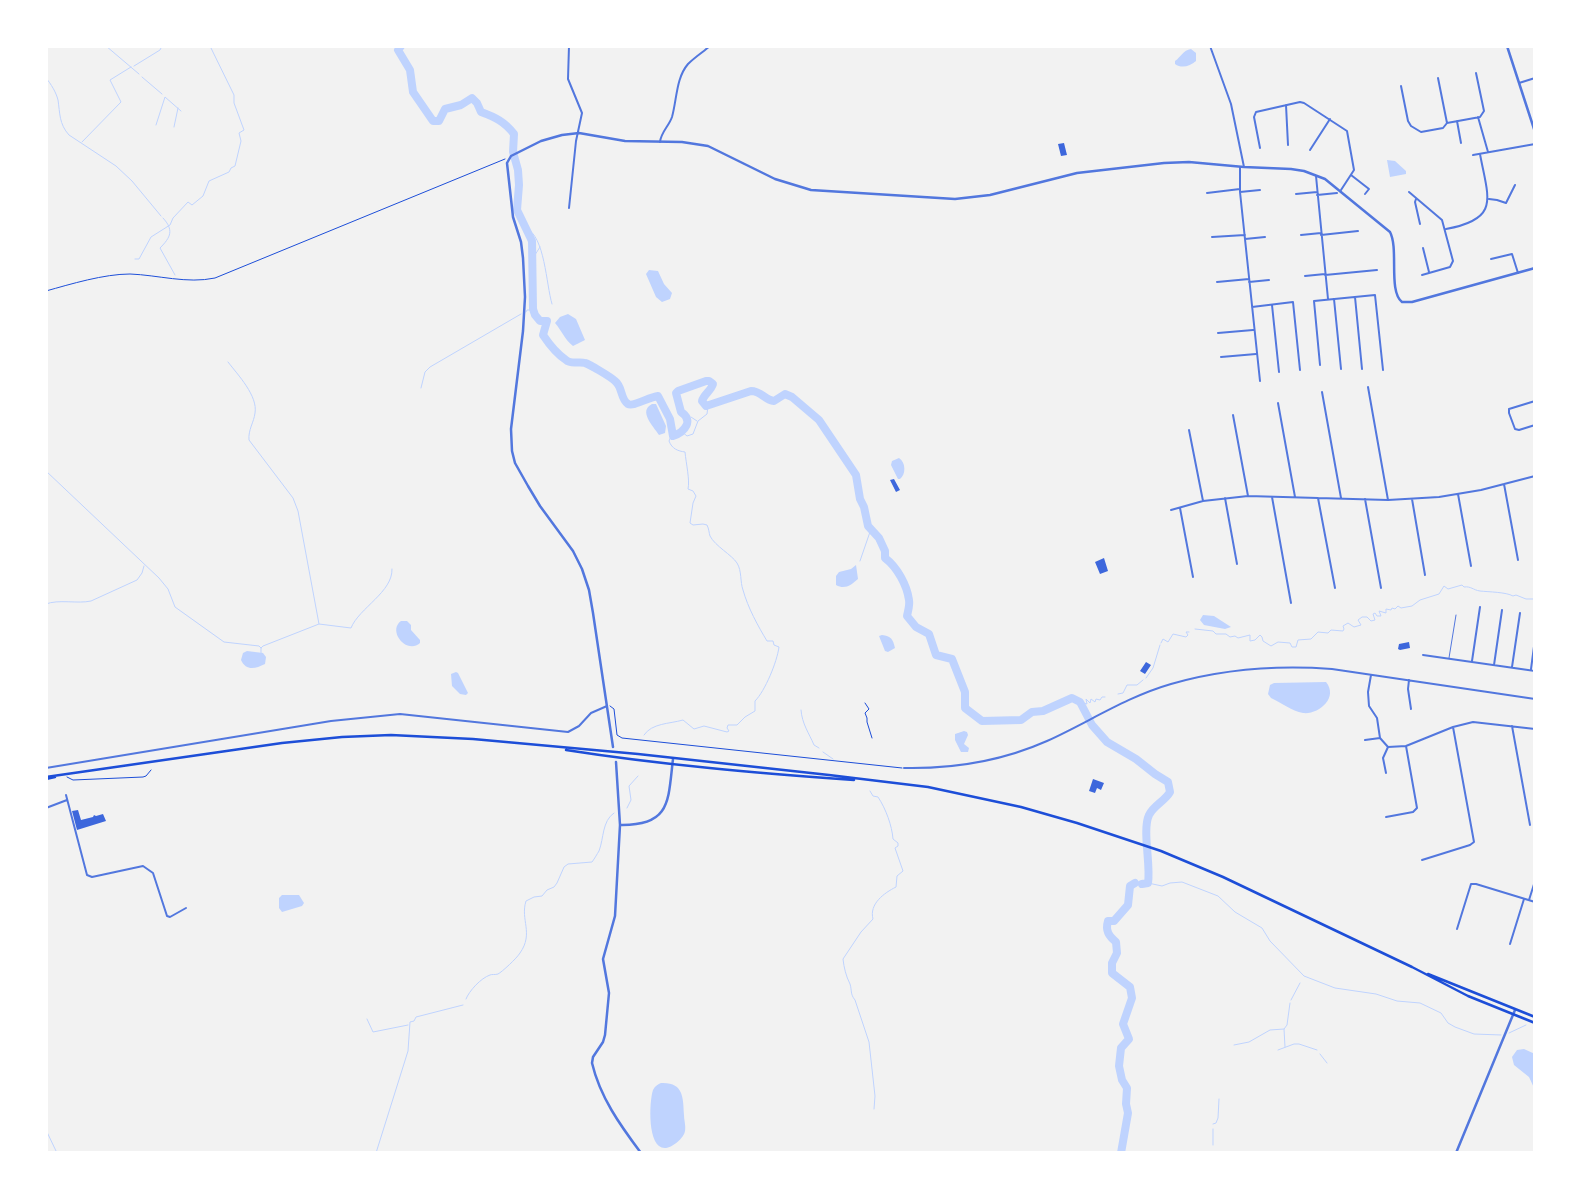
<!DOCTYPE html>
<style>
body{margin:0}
#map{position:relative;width:1581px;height:1199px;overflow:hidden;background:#f2f2f2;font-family:"Archivo Narrow",sans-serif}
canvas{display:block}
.frame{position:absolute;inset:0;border:48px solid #fff;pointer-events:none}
</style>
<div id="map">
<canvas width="1581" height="1199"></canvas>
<div class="frame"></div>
</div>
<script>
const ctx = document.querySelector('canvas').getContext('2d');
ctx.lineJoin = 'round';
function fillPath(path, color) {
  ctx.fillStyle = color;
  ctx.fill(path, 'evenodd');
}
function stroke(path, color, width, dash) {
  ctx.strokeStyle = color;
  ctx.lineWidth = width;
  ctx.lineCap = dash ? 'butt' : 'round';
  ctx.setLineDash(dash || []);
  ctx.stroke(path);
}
fillPath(new Path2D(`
 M1191 49 1196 53V61C1190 66 1182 69 1175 64V61C1181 57 1183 50 1191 49Z
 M1387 160 1395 161 1406 171V174L1390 177Z
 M649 270 658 271 664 284 672 293 670 299 662 302 656 297 646 274Z
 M568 314 576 319 585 340 573 346C565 340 562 331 555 323L560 317Z
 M652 404H656L666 426 665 433 659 435C653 426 638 411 652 404Z
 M899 458C906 462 906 475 900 479H898L891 465 892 461Z
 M856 565 858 579C851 585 845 590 836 585V576L839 572 851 569Z
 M1203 615 1214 616 1231 627 1225 629 1204 625 1200 620Z
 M401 621H407L411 625V630L420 640V643C407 655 387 631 401 621Z
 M882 635C891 636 893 639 895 648L888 652 885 651 879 636Z
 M247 651 263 653 266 657 265 664C255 669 246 671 241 660L243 653Z
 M456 672 458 673 468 693 466 695 460 694 452 686 451 674Z
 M1326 682C1339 698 1318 715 1303 713 1292 711 1280 702 1271 698L1268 694 1270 685 1274 683Z
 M964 731 967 732 968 735 964 744 969 748 968 752H961L955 740V734Z
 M282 895H299L304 903 302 906 282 912 279 908V898Z
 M1524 1049 1535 1054V1090L1529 1077 1514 1065 1512 1057 1517 1050Z
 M661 1083C684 1082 683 1098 684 1115 684 1120 686 1126 685 1131 684 1138 673 1147 666 1148 647 1150 649 1102 653 1090 655 1086 658 1084 661 1083Z`), '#bfd3fe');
stroke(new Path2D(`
 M106 46 139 74
 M134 66 160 50 162 46
 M142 77 162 94
 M46 78C51 84 56 92 58 100 60 113 59 124 69 135L116 166 132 181 161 216
 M156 125 165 97 181 111
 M174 127 178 108
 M82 142 121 102 110 80 131 67
 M163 218C174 230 171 237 160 248L175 275
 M526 228C545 236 546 284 552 304
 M533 258 540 247
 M135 259H139L151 237 170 225 173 218 188 202 192 205 203 196 209 181 229 172 231 168 235 166 241 141 239 133 244 130 234 103V95L210 46
 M526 312 527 310H533
 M228 362C238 375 258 396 255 413 254 422 248 430 249 440L293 498 298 511 319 624
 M421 388 425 372 430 367 521 314
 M691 417 697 421
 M681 431 687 436 693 434 698 421 707 414 708 406
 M46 471 159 578 168 589 175 607 224 642 259 646 261 648
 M860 561 871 529
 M46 604C58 599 78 604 91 601L137 580 142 573 144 566
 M1195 629 1213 631 1216 634H1226L1230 637 1235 636 1238 638 1250 635V641L1255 640 1260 635 1262 637 1263 641 1271 646 1278 642 1290 643 1292 647H1296L1298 640 1311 639 1318 632 1328 633 1331 630 1343 631 1344 629 1343 626 1348 623 1354 627 1361 625 1358 620 1362 617H1367L1371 621 1375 620 1373 614 1375 613 1377 616H1381L1379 611 1386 613V609L1391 610 1392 608 1395 609 1398 606 1401 608 1412 606 1420 600 1439 594 1444 586 1448 589 1462 585 1464 587C1471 586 1473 590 1480 591 1489 592 1506 592 1513 596L1516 595 1526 599H1535
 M1161 643 1163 639 1168 642 1173 634 1186 637 1188 635 1186 632H1189
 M261 653V648L263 646 319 624 351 628C359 608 393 592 392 569
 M1146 678 1153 668 1160 645
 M1118 694 1123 693 1127 685H1137L1143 680
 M1080 702 1087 704 1086 699 1090 703 1091 699 1095 702 1096 699 1100 700 1102 697H1105
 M801 710C802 724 809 733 814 745L819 748
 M644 735C652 723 669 724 683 720L694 729 704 726 727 732 729 731 727 728 728 725H737L745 717 755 711V701C765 691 777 662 779 647L774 645 773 641H767C758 626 748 608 743 590 740 582 742 571 737 563 732 555 715 546 710 536 709 533 709 529 707 525L703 524 693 525 690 523 693 503 696 496 693 491 688 489C690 480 686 463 685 452 678 451 672 449 669 441L672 434
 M823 752 833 759
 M870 791 873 796 878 797C886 809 892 826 893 839L898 843V846L895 848 903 871 897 876 896 887C884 893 869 904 873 919L861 932 843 959C844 968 846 976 850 984 852 990 850 994 855 1000L869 1042 875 1096 874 1109
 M627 808 631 800 629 786 638 776
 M1148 883 1162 886 1170 883 1182 882 1218 896 1235 912 1262 928 1270 941 1304 976 1335 988 1376 994 1397 1001 1420 1003 1441 1013 1448 1023 1455 1027 1474 1034 1501 1035
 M466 999C469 991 481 978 490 975 492 974 495 975 498 974 502 972 517 958 520 953 534 933 520 920 526 901L534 897 542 896 547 890 554 887 557 883 564 867 568 864 592 862C595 858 597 854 599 851 604 838 602 821 614 813
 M1291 1000 1300 983
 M1534 1006H1535
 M367 1019 373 1032 408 1025
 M1509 1033 1526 1025
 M1234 1045 1249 1042 1270 1030 1284 1029
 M1285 1047 1284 1029 1287 1025 1290 1003
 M1278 1050 1294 1044H1299L1317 1050
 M1320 1054 1327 1063
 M1213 1124 1216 1123 1218 1118 1219 1099
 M46 1130 57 1153
 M1213 1145V1129
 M376 1153 408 1051 410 1022 414 1021 416 1017 463 1005`), '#bfd3fe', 1);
stroke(new Path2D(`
 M401 46 398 50 410 70 413 92 433 121H439L445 109 461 105 472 98 477 103 481 112C495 117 505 122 514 134L513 152 518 170 519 185 517 210 532 241 533 309 535 315 540 321H547L543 335C549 344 557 354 566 360 571 365 579 361 585 363 589 364 611 377 615 381 623 387 620 399 628 404 633 407 649 397 658 396L670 419 673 436C685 432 694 420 681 412L676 393 678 391 706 381H709L713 384C711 391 704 394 702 401L706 406 751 391C761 391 765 400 774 401L785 394 792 397 819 420 856 475 860 499 864 507 868 526 879 538 885 551V558C897 567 907 585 909 600 910 605 908 611 907 616L916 627 929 634 936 655 952 659 965 692V708L982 721 1021 720 1032 712 1043 711 1072 698 1080 702 1092 725 1107 742 1136 759 1155 774 1168 782 1170 792C1165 801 1154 805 1149 815 1142 830 1151 865 1148 883L1142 884
 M1121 1153 1128 1113 1126 1104 1127 1088 1122 1080 1119 1066 1121 1048 1129 1039 1123 1024 1132 998 1130 987 1112 973V963L1117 953 1116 942C1109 936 1105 931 1108 921H1114L1128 905 1130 886 1135 883`), '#bfd3fe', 8);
fillPath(new Path2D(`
 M1064 143 1067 155 1061 156 1058 144Z
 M894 479 900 490 896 492 890 480Z
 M1104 558 1108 571 1100 574 1095 562Z
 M1409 642 1410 648 1400 650 1398 649 1399 644Z
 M1146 662 1151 665 1145 674 1140 671Z
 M1093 779 1104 783 1101 790 1097 788 1095 793 1089 791Z
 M78 810 81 820 93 817 94 815 96 816 103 814 106 821 77 830 72 811Z`), '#3d67dc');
stroke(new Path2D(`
 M46 291C71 284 104 274 130 274 158 275 187 284 215 278L505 159
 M865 703 869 709 865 713 867 718V722L872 738
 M610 706 614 709 617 735 622 738 902 768
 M67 777 73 780 143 777 146 776 151 770`), '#1d4ed8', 1);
stroke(new Path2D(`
 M1449 658 1456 615`), '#5277de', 1);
stroke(new Path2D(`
 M569 46 568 79 582 113 576 141 569 208
 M1210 46 1231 104 1244 167
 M1519 83 1535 78
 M1401 86 1408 121 1411 126 1421 132 1443 128 1447 123 1438 78
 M1286 105 1288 145
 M1478 117 1488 152
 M1457 121 1461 143
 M1447 123 1480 117 1484 111 1476 73
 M660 142C661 132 669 126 672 117 677 99 676 78 688 64 695 57 703 52 710 46
 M1260 148 1254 117 1256 112 1300 102 1304 103 1347 131 1354 170 1341 190
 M1310 150 1330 119
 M1473 155 1535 144
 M1240 167V192L1260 381
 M1351 175 1369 189 1365 194
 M1316 176 1328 299
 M1240 192 1260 190
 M1409 192 1442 220 1453 261 1450 267 1422 275
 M1207 193 1240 189
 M1296 194 1317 192
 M1317 195 1337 193
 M1416 199 1415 202 1420 224
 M1489 199 1497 200 1506 203 1515 185
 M1446 229C1501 219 1488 198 1480 154
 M1301 235 1321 233
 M1321 235 1358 231
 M1212 237 1245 235
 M1245 239 1265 237
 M1423 248 1429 272
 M1491 259 1512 254 1518 273
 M1325 275 1377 270
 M1305 276 1325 274
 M1217 282 1249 279
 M1249 282 1269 280
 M1355 297 1362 369
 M1334 299 1341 369
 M1272 305 1279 372
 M1252 307 1293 302 1300 370
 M1218 333 1253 330
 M1221 357 1256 354
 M1320 365 1314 301 1375 295 1383 370
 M1368 387 1388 500
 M1322 392 1341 498
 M1535 401 1509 409V413L1515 429 1519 430 1535 425
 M1278 403 1295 497
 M1233 415 1248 496
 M1189 430 1203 501
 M1504 484 1518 560
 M1458 494 1471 566
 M1272 497 1291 603
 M1225 498 1237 564
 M1318 498 1335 588
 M1365 499 1381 588
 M1412 499 1425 575
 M1180 508 1193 577
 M1171 510 1203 501 1248 496 1388 500 1439 497 1481 490 1535 476
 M1423 655 1535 671
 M1472 661 1480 607
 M1494 665 1502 610
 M1512 667 1520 613
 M1531 669 1535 639
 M1371 675 1368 692 1369 706 1377 718 1380 738 1388 747
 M1409 680 1408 689 1411 709
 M1512 726 1530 825
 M1365 740 1380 738
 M1388 747 1406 746
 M46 768 331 721 400 714 568 732 579 726 591 713 607 706
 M904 768C953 769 1002 761 1047 741 1089 722 1126 697 1171 684 1223 669 1278 665 1332 669L1535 699
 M1386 773 1383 758 1388 747
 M66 795 87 875 92 877 143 866 153 873 167 916 170 917 186 908
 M46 808 67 800
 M1386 817 1413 812 1417 808 1406 746 1453 727 1473 722 1535 729
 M1422 860 1470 845 1474 842 1453 727
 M1529 900 1535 881
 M1457 929 1471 884H1476L1535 902
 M1510 944 1524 899`), '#5277de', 2);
stroke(new Path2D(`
 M1507 46 1535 132
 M613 747 593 613 589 590 582 569 573 551 540 506 528 486 515 463 512 451 511 429 523 331 525 297 523 258 521 242 513 217 507 163 511 156 541 141 562 135 579 133 625 141 682 142 708 146 775 179 811 190 955 199 990 195 1077 173 1164 163 1189 162 1244 167 1291 169 1304 171 1325 179 1390 232C1399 249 1388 291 1402 302H1412L1535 268
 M616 762 620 825 615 916 603 959 609 993 605 1035 603 1042 593 1057 592 1063C600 1097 620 1125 641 1153
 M620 825C671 826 668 801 673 759
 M1456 1153 1515 1010`), '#5277de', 2.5);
stroke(new Path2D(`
 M566 750C662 765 757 773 854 780
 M46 777 282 743 342 737 391 735 473 739 638 754 829 775 928 787 1021 807 1077 823 1161 851 1223 877 1412 967 1468 996 1535 1023
 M46 779 55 777
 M1428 974 1535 1017`), '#1d4ed8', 2.5);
</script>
